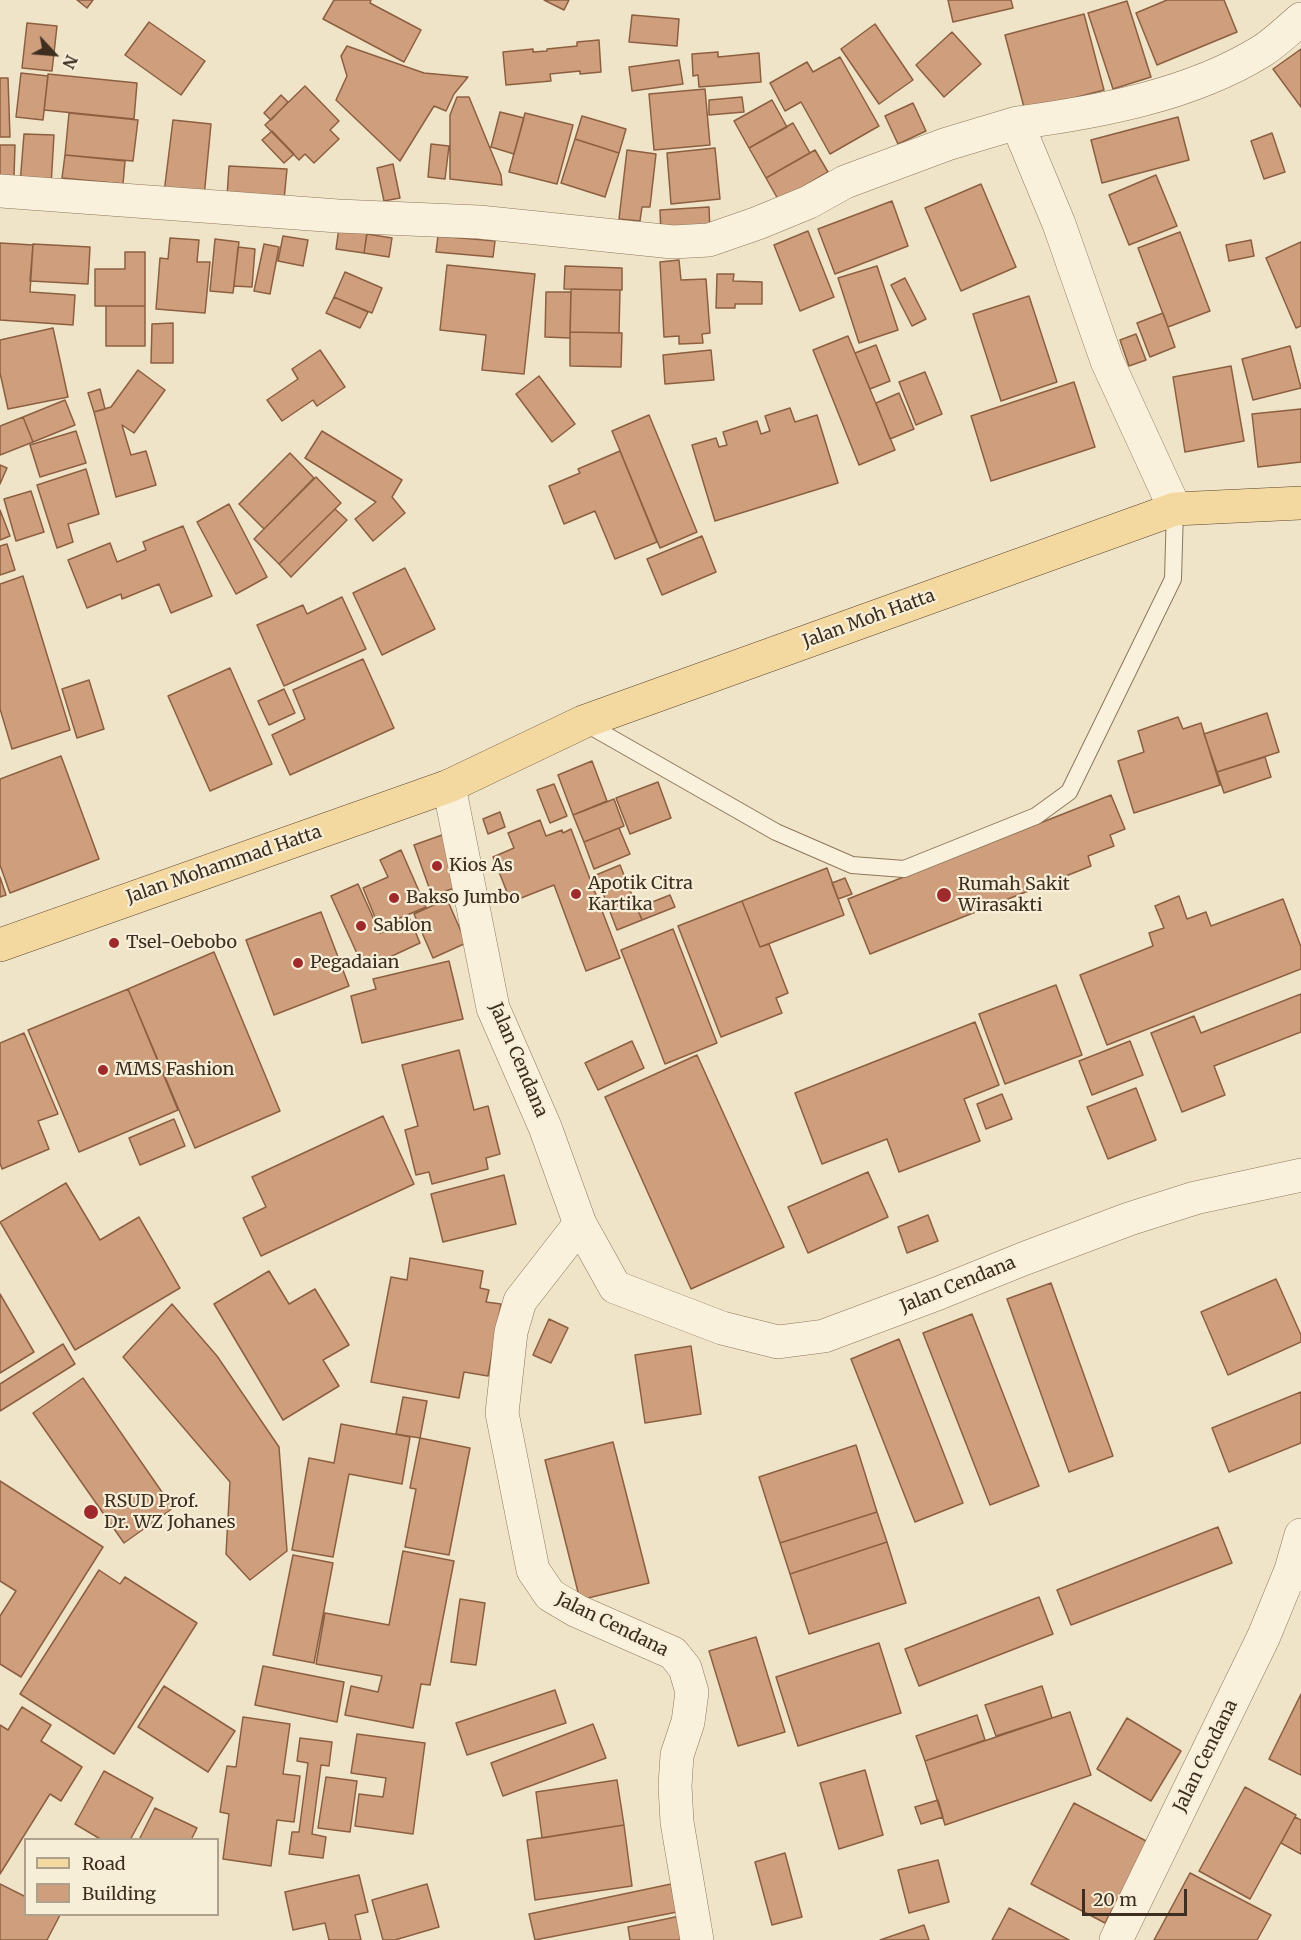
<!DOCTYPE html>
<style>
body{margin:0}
#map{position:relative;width:1301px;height:1940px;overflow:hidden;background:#f0e4c8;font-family:Merriweather,serif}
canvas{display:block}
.legend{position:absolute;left:24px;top:1838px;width:195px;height:78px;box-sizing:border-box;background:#f7eed8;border:2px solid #ada18e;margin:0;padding:8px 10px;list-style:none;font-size:18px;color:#3d2e20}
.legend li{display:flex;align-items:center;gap:12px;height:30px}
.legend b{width:30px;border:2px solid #ada18e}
.north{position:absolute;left:24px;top:24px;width:60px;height:60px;-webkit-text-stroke:4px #f7eed8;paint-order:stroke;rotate:116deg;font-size:16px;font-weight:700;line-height:24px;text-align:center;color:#3d2e20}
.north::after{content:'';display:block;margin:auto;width:21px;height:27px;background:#3d2e20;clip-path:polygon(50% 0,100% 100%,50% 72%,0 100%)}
.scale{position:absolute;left:1082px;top:1889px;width:105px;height:27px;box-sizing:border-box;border:3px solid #3d2e20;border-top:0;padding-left:8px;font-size:18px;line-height:21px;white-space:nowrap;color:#3d2e20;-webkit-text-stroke:4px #f7eed8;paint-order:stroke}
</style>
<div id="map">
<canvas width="1301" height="1940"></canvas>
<ul class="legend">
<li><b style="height:8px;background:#f3d9a0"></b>Road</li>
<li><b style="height:16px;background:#cf9f7d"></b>Building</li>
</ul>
<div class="north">N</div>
<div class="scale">20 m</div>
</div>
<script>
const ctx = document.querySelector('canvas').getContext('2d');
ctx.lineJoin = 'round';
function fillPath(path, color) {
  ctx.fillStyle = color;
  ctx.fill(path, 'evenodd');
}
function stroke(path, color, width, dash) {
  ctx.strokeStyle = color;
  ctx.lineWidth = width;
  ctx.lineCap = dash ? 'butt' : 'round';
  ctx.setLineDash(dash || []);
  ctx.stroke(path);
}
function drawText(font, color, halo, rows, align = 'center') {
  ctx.font = font + ' Merriweather,serif';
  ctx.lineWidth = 4.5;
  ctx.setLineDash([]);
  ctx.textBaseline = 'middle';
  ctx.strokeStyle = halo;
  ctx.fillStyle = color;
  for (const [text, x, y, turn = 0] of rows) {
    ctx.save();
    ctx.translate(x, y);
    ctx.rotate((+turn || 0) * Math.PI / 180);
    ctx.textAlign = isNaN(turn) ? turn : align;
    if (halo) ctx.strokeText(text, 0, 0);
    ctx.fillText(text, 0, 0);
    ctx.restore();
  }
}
const building = new Path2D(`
 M77 0H93L87 8Z
 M334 0H371L370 3 421 30 404 62 323 19Z
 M544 0H569L564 10Z
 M948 0H1011L1013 8 953 22Z
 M1167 0H1224L1237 32 1157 65 1136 13Z
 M1127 1 1151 77 1113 89 1088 13Z
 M1084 14 1104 90 1025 111 1005 35Z
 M632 15 679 19 677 46 629 42Z
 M149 22 205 61 181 95 125 55Z
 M27 23 57 26 52 71 22 68Z
 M875 24 913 80 879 104 841 49Z
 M952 32 981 64 944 97 916 65Z
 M599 40 601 72 580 74V71L550 74 551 81 506 85 503 52 533 49V52L547 51V49L577 46V42Z
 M347 46 424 73 468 77 454 94 446 111 434 106 400 161 336 100 347 76 341 56Z
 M1301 49V107L1273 69Z
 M718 52V57L759 53 761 82 699 87 698 75 693 76 692 54Z
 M840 57 879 126 830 154 801 102 785 111 770 83 807 62 813 72Z
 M679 60 683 84 632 91 629 67Z
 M21 73 48 76 43 120 16 117Z
 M48 74 137 83 134 119 44 110Z
 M0 78H8L10 137H0Z
 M305 86 339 121 330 130 339 139 314 163 305 154 299 160 265 125Z
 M705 89 710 145 654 150 649 94Z
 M281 95 288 102 271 120 264 113Z
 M457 97H469L501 175 502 185 450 179V115Z
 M742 97 744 112 709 115V100Z
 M772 100 787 127 749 148 734 121Z
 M913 103 926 131 898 144 885 116Z
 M500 112 524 118 514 154 491 147Z
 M69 113 138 120 133 161 65 155Z
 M525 113 573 125 557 184 509 172Z
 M582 116 626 129 619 153 575 139Z
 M1178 117 1189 160 1102 183 1091 140Z
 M173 120 211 124 204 197 164 193Z
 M793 123 810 153 766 178 749 148Z
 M272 131 294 154 284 163 262 140Z
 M1272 133 1285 172 1264 179 1251 141Z
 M24 134 54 135 51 186 20 184Z
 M575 139 619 153 605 197 561 183Z
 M431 144 449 146 445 179 428 177Z
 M0 145H15L14 177 0 178Z
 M715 148 720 199 671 204 667 153Z
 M627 150 656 154 650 207H642L640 221 619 219Z
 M815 150 828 172 779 201 766 178Z
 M65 155 125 161 123 184 62 178Z
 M393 164 400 198 384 201 377 168Z
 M229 166 287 169 284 200 227 197Z
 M1156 175 1177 226 1129 245 1109 195Z
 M981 184 1016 267 961 291 925 208Z
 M892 201 908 246 835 274 818 229Z
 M709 207 710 232 661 234 660 210Z
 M339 228 367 232 364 253 336 249Z
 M808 231 834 297 800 311 774 245Z
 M1180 232 1210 311 1168 327 1138 248Z
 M367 234 392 238 389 257 364 253Z
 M283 236 308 240 303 266 278 261Z
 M438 236 495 241 493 257 436 252Z
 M170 238 199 240 197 262H210L205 313 156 309 160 258 168 259Z
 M215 239 239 242 233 293 210 291Z
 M1251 240 1254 256 1229 261 1226 245Z
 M1301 242V326L1296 328 1266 258Z
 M0 243 33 245 30 292 75 295 73 325 0 320Z
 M33 244 90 247 88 284 30 281Z
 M264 244 279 247 270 294 254 291Z
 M238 247 255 249 252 287 234 286Z
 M125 252H145V306H95V269H125Z
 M679 260 681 280 706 279 710 333 702 334 703 343 679 344V336L664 337 660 262Z
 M447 265 535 274 524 374 482 370 486 335 440 330Z
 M565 266 622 268V290L564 289Z
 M877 266 898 330 859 343 838 278Z
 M345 272 382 288 372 313 334 297Z
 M717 274H734L733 281 762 282V304H735V308H716Z
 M905 278 926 319 912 326 891 285Z
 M571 289 620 290 619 333 570 332Z
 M546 292H571L570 338 545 337Z
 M1029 296 1057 382 1001 401 973 314Z
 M334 297 368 312 360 328 326 313Z
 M106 306H145V346H106Z
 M1163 313 1175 347 1150 357 1137 323Z
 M173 323V363H151L152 324Z
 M53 328 68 397 8 409 0 373V340Z
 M570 332 622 333 621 367 570 366Z
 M1136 334 1146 360 1129 366 1120 340Z
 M848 336 895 450 859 465 813 350Z
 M876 345 890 381 870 389 855 353Z
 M1290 346 1301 388 1253 400 1242 359Z
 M320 350 345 387 317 406 313 400 282 421 267 400 298 379 292 369Z
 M711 350 714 380 665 384 663 355Z
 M1231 366 1244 441 1185 452 1173 377Z
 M138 370 165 390 134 433 122 425 131 455 146 451 156 485 116 497 94 412 111 407Z
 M925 372 942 414 916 425 899 382Z
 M539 376 575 424 552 442 516 394Z
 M1074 382 1095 447 991 481 971 416Z
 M100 389 105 409 94 412 88 393Z
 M899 393 914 429 890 439 876 403Z
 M65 400 75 425 33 442 23 417Z
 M790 408 795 422 817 415 838 483 715 521 692 445 716 438 719 447 727 445 723 432 757 421 761 434 770 431 765 416Z
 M1301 409V462L1258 467 1252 414Z
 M649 415 697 532 660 548 612 431Z
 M23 417 33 442 0 455V426Z
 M76 431 86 463 40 477 30 445Z
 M322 431 402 480 392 497 405 513 373 541 355 519 376 502 305 458Z
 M620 451 657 542 615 559 595 511 564 524 549 486 580 473 578 469Z
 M290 453 314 478 264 529 239 504Z
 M0 465 7 468 0 484Z
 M86 469 99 514 68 524 73 542 57 548 37 485Z
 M316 477 341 503 279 564 254 539Z
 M31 491 44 532 16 541 4 499Z
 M229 504 267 577 236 594 197 522Z
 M335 509 347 520 291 577 279 564Z
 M0 510 10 536 0 540Z
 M183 526 212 596 171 613 159 584 122 599 121 594 87 608 68 560 110 543 117 562 146 550 143 542Z
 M702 536 716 572 662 595 647 559Z
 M7 544 15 570 0 575V546Z
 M405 568 435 629 382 655 353 593Z
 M23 576 70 730 12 749 0 709V584Z
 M342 597 366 649 284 686 257 625 303 605 307 614Z
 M363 659 394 728 290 775 272 735 305 719 293 690Z
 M230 668 272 764 210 791 168 696Z
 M89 680 104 729 77 738 62 689Z
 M284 689 295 713 269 725 258 701Z
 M1267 713 1279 752 1217 772 1204 734Z
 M1178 717 1183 729 1201 723 1220 785 1134 813 1118 761 1144 752 1138 731Z
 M61 756 99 859 10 893 0 865V779Z
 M1265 757 1271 777 1224 793 1217 772Z
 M592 761 607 801 573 815 558 775Z
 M658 782 671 818 630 834 616 798Z
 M554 784 567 816 550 823 537 790Z
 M1111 795 1125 829 1110 835 1114 846 1088 856 1091 866 870 954 848 899Z
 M614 799 624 826 584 842 573 815Z
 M500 812 505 827 488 834 483 819Z
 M540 820 546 836 562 830 563 833 571 829 620 958 586 971 554 885 511 902 493 857 514 848 508 833Z
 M619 828 630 854 594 869 584 842Z
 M442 835 460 886 432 896 414 845Z
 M401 850 426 907 379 927 363 888 388 877 380 860Z
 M620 865 642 920 617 930 596 875Z
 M827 868 844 915 760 947 742 901Z
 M0 877 6 895 0 897Z
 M845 878 852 894 838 899 832 883Z
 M358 884 380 933 410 919 420 943 364 969 331 896Z
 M670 895 675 907 642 920 637 908Z
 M1179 896 1187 919 1206 912 1211 926 1283 899 1301 947V969L1107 1045 1080 975 1153 946 1149 933 1164 928 1155 906Z
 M447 899 466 943 433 958 414 914Z
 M742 901 760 947 769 944 788 993 776 998 782 1013 721 1037 678 926Z
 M321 912 349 986 274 1015 246 940Z
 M673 929 717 1043 665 1064 621 950Z
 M214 952 280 1111 195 1148 128 989Z
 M449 961 463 1019 362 1043 351 996 376 989 373 979Z
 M1056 985 1082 1055 1005 1084 979 1014Z
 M128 989 178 1110 79 1152 28 1030Z
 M1301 994V1032L1214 1066 1225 1095 1182 1112 1151 1033 1194 1016 1201 1033Z
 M975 1022 999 1085 964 1099 980 1141 899 1172 887 1139 822 1164 795 1093Z
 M24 1033 58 1114 38 1121 49 1149 2 1169 0 1163V1043Z
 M632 1041 644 1068 598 1090 585 1063Z
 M1130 1041 1143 1075 1092 1095 1079 1061Z
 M459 1050 474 1110 488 1106 500 1154 486 1158 488 1169 432 1184 429 1172 416 1175 405 1130 418 1126 402 1065Z
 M697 1055 784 1247 691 1289 605 1097Z
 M1136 1088 1156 1140 1108 1159 1087 1107Z
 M1002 1094 1012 1119 986 1129 977 1104Z
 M383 1116 414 1184 261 1256 243 1218 266 1207 252 1177Z
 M174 1119 185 1146 140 1165 129 1138Z
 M868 1172 888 1217 808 1253 788 1207Z
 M504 1175 516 1224 443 1242 431 1194Z
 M66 1183 100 1240 139 1217 180 1288 75 1350 0 1222Z
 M928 1215 938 1241 907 1253 898 1227Z
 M410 1258 483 1271 480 1288 489 1290 486 1302 501 1304 488 1376 464 1372 459 1398 371 1382 391 1277 407 1280Z
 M269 1271 289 1304 315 1289 349 1345 323 1360 339 1386 283 1420 214 1304Z
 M1276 1279 1301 1335V1342L1228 1375 1201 1312Z
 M1051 1283 1113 1456 1069 1472 1007 1299Z
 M0 1294 34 1352 0 1373Z
 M172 1304 217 1356 279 1447 287 1551 250 1580 226 1554 230 1482 123 1357Z
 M972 1314 1039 1486 990 1505 923 1333Z
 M549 1319 568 1328 551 1363 533 1355Z
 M899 1339 963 1503 915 1522 851 1359Z
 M63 1344 75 1364 0 1411V1384Z
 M691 1346 701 1414 645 1423 635 1355Z
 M83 1378 173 1508 124 1543 33 1413Z
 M1301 1392V1443L1229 1472 1212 1428Z
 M403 1397 427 1401 420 1438 396 1434Z
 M341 1424 410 1437 402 1484 349 1474 333 1557 292 1550 309 1458 334 1463Z
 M420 1438 470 1448 449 1555 405 1547 416 1489 410 1488Z
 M613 1442 649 1583 580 1600 545 1460Z
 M856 1445 877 1512 780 1543 759 1477Z
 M0 1481 103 1547 21 1677 0 1664V1616L16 1591 0 1581Z
 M877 1512 887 1542 790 1574 780 1543Z
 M1218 1527 1232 1563 1071 1625 1057 1590Z
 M887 1542 906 1603 809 1634 790 1574Z
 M403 1551 454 1561 430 1685 421 1684 413 1728 345 1715 351 1686 378 1692 382 1676 316 1664 325 1613 389 1625Z
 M293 1555 333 1563 314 1663 273 1655Z
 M99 1570 120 1584 125 1577 197 1623 114 1754 20 1694Z
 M1039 1597 1053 1634 919 1686 905 1649Z
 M460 1599 485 1603 476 1665 451 1662Z
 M756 1637 785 1732 738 1746 709 1651Z
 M879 1643 901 1713 798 1746 776 1677Z
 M263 1666 344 1682 337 1722 255 1705Z
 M164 1686 235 1731 208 1772 138 1727Z
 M1042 1686 1052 1718 996 1736 985 1705Z
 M555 1690 566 1723 467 1755 456 1723Z
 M1301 1694V1775L1269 1759Z
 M22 1707 51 1725 41 1741 82 1767 61 1801 50 1794 0 1874V1725L8 1730Z
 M1070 1712 1091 1775 945 1825 925 1761Z
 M977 1715 985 1740 925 1761 916 1736Z
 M243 1717 290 1724 283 1774 300 1776 294 1822 277 1820 271 1866 223 1859 229 1814 220 1812 227 1766 236 1767Z
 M1127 1718 1181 1751 1151 1801 1097 1769Z
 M593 1724 606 1758 503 1796 491 1763Z
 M357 1734 425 1743 413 1834 355 1826 359 1794 383 1797 386 1778 351 1773Z
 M300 1738 332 1742 329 1766 321 1765 312 1834 326 1837 323 1858 289 1854 292 1832H299L308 1763 297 1761Z
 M865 1770 883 1835 839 1849 820 1783Z
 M104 1771 153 1798 130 1840H102L75 1824Z
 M326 1777 357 1781 350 1832 318 1828Z
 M617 1780 624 1825 542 1838 536 1792Z
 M1245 1787 1296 1815 1250 1899 1199 1871Z
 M938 1800 943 1817 921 1824 915 1807Z
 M1074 1803 1148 1842 1105 1923 1031 1884Z
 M155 1808 197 1828 191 1840H139Z
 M1295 1817 1301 1820V1854L1281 1843Z
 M624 1825 632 1886 535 1900 527 1840Z
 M785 1853 802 1917 772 1925 755 1862Z
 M938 1860 949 1902 909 1913 898 1870Z
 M1190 1873 1271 1915 1257 1940H1154Z
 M359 1875 368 1912 355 1915 361 1940H329L325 1923 293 1930 285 1892Z
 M0 1884 26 1897V1914L60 1915 47 1940H0Z
 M427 1884 439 1927 395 1940H383L372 1900Z
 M671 1884 677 1912 535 1940 529 1914Z
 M1009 1908 1069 1940H992Z
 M680 1916 685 1940H630L628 1927Z
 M924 1925 929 1940H880Z`);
fillPath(building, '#cf9f7d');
stroke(building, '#8d5f41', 1.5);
const lane = new Path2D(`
 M583 722 776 832 852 865 904 869 1036 816 1069 792 1173 579 1175 509`);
const street = new Path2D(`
 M0 191 338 216 479 222 673 242 709 240 758 223 809 202 845 182 947 144 1017 123
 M1175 509 1107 361 1059 224 1017 123C1099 112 1191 95 1262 51 1276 42 1288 30 1301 19
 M449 786 493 1008 545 1127 580 1224 615 1287 722 1328 778 1342 824 1336 939 1293 1023 1259 1129 1219 1195 1198 1301 1175
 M580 1224 520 1301 511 1332 502 1413 533 1570 550 1595 577 1611 673 1653 685 1668 692 1692 688 1722 677 1755 675 1786 677 1822 697 1940
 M1291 1570 1301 1535
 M1116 1940 1264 1636 1291 1570 1301 1575`);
const primary = new Path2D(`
 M0 945 449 786 583 722 1175 509 1301 503`);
stroke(lane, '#8d765c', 18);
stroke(street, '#8d765c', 34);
stroke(primary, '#5b4430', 34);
stroke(lane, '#faf1dc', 16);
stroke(street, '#faf1dc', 33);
stroke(primary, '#f3d9a0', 33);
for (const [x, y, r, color] of [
 [437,866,6,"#9e2a2b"],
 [576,894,6,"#9e2a2b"],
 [944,895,8,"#9e2a2b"],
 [394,898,6,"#9e2a2b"],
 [361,926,6,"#9e2a2b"],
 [114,943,6,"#9e2a2b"],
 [298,963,6,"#9e2a2b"],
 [103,1070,6,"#9e2a2b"],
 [91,1512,8,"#9e2a2b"]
]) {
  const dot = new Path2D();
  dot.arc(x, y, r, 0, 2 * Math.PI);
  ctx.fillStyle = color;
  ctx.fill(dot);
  stroke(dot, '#f7eed8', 2);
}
drawText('18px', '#3d2e20', '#f7eed8', [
 ["Jalan Moh Hatta",869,619,-20],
 ["Jalan Mohammad Hatta",224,865,-19],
 ["Jalan Cendana",518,1060,67],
 ["Jalan Cendana",958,1285,-22],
 ["Jalan Cendana",612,1625,26],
 ["Jalan Cendana",1206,1756,-64]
]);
drawText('18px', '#3d2e20', '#f7eed8', [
 ["Kios As",449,866],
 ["Apotik Citra",588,884],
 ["Kartika",588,905],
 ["Rumah Sakit",958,885],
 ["Wirasakti",958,906],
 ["Bakso Jumbo",406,898],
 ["Sablon",373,926],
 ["Tsel-Oebobo",126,943],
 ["Pegadaian",310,963],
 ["MMS Fashion",115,1070],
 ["RSUD Prof.",104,1502],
 ["Dr. WZ Johanes",104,1523]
], 'left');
</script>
